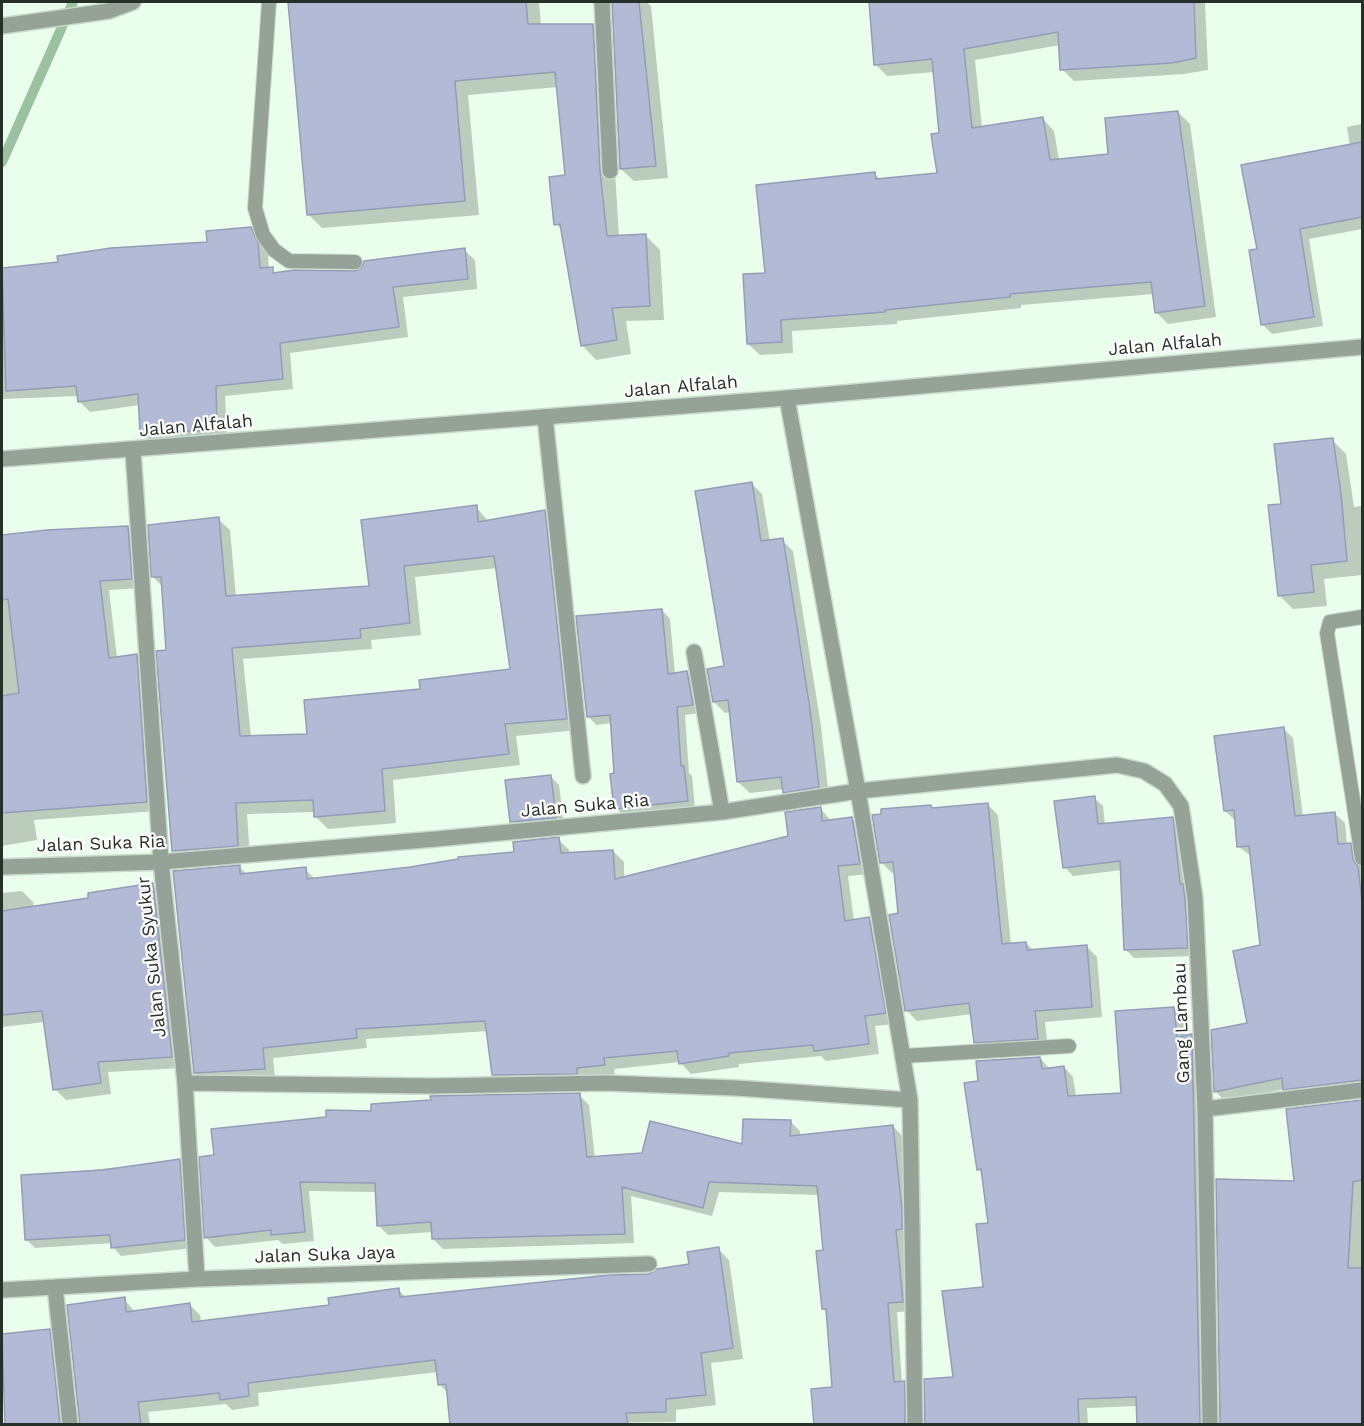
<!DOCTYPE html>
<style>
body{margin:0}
#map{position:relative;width:1364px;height:1426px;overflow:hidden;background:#eafeec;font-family:"Work Sans",sans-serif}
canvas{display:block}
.frame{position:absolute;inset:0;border:3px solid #273028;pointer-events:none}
</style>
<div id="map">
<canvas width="1364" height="1426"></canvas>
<div class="frame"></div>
</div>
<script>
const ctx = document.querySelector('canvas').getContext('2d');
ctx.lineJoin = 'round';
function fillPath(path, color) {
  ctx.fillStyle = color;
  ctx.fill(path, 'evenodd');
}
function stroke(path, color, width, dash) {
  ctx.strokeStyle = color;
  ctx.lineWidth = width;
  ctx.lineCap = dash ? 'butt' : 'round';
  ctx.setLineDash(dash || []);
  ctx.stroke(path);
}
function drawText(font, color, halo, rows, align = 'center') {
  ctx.font = font + ' "Work Sans",sans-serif';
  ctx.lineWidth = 4.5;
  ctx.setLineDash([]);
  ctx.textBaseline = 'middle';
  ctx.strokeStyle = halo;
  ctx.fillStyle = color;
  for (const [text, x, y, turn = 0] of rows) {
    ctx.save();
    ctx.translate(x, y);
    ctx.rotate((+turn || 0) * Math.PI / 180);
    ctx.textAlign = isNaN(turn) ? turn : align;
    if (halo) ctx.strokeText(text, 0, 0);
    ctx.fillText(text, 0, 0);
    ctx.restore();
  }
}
fillPath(new Path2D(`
 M290 2H539L541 26 593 25 607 40 619 237 645 235 660 250 664 320 626 321 631 354 596 360 582 345 563 231 556 224 567 177 558 87 468 95 479 215 322 228 308 214Z
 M613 2H646L651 6 668 178 634 181 621 169Z
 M871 2H1205L1208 70 1184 74 1074 81 1062 69 1060 45 975 60 982 128 1043 119 1054 131 1059 160 1110 155 1178 112 1190 124 1216 317 1168 324 1156 312 1154 294 1021 305V308L897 321V324L792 331 793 353 760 355 748 344 767 274 875 174 881 180 939 174 941 134 935 72 887 76 875 64Z
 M1362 124V229L1309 239 1323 326 1272 334 1262 324 1259 250 1350 146 1347 127Z
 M251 229 261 239 268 255 269 269 278 274 355 273 464 250 475 260 477 289 403 297 408 337 290 353 293 389 225 396 227 440 152 443 141 432 140 405 90 412 79 401V396L2 399V270L208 243Z
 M1332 440 1346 454 1354 507 1362 506V575L1324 579 1327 606 1293 609 1279 595 1282 505Z
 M751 483 762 494 770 542 782 540 793 551 821 726 829 798 795 803 784 789 750 793 738 782 731 712 725 713 714 702 726 668Z
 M476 507 488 521 545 512 556 524 578 730 516 736 520 765 393 780 396 823 328 829 316 817 315 812 247 814 250 857 185 862 174 851 168 651 163 587 153 577 218 519 230 530 236 597 370 587ZM497 568 512 670 422 690 309 736 251 737 243 659 372 649 371 640 421 635 415 577Z
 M128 528 137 537 141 588 109 590 117 658 137 655 146 665 156 811 34 820 37 840 2 846V538Z
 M662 610 670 619 675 674 687 673 695 681 701 713 685 715 689 773 692 776 695 809 624 816 616 808 612 723 596 725 588 716Z
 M1284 729 1293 738 1303 817 1335 814 1345 823 1347 845 1350 844 1360 854 1362 871V1091L1295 1099 1285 1089 1225 1101 1215 1091 1248 1024 1262 947 1251 856 1239 847 1235 820 1225 811Z
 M550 776 559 785 564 826 520 830 512 822Z
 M1094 798 1103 806 1105 825 1172 819 1181 827 1195 956 1134 958 1125 949 1122 870 1073 876 1065 867Z
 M987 804 998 815 1011 945 1026 943 1034 951 1087 947 1097 957 1102 1017 1045 1022 1048 1049 986 1053 975 1042 972 1014 917 1021 906 1010 896 872 892 873 881 862 934 810Z
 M820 808 831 821 852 819 863 829 870 874 848 876 854 921 869 919 880 930 895 1024 875 1026 879 1054 826 1061 821 1056 739 1064V1067L691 1074 680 1062 614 1069 615 1076 504 1085 494 1075 488 1031 366 1039 367 1048 273 1058 275 1079 206 1083 195 1073 239 867 248 875 305 869 316 880 516 853 558 839 569 850V854L613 851 624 862V878L790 837Z
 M153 885 164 896 183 1068 108 1072 111 1094 66 1100 55 1089 45 1022 2 1027V893L22 891 33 902 34 908 90 899Z
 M1174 1009 1184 1018 1185 1037 1191 1035 1201 1045 1209 1424H1139L1138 1406 1087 1408 1088 1424H925L954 1378 984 1289 990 1224 983 1174 978 1169 980 1082 1040 1058 1049 1068 1064 1067 1073 1077 1076 1097 1123 1094Z
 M579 1095 589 1105 595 1158 743 1146 790 1121 800 1131V1136L893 1126 902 1136 911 1221 912 1311 897 1312 902 1383 914 1392 916 1424H816L833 1389 828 1313 823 1309 825 1252 819 1195 719 1192 712 1216 631 1196 634 1243 443 1249 433 1239V1232L388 1235 378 1225 377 1192 309 1191 314 1241 283 1244 278 1240 215 1247 206 1237 373 1112Z
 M1362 1101V1424H1221L1295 1182 1288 1110Z
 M179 1161 188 1169 193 1248 121 1256 113 1247 112 1243 35 1248 27 1240 22 1177Z
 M718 1249 729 1260 743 1359 711 1363 716 1405 676 1410V1422L452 1424 448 1393 439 1384 438 1372 258 1393 259 1406 232 1410 226 1404 148 1412 150 1424H81L124 1299 135 1312 189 1304 200 1315 201 1322 331 1307 398 1290 407 1298 650 1275 691 1266Z
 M49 1331 60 1342 69 1424H7L2 1336Z`), '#0003');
stroke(new Path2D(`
 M2 162 73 2`), '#9bc1a0', 10);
const building = new Path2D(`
 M288 2H526L528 24H593L600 171 607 236 646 234 650 306 612 308 617 340 581 346 560 224 554 225 549 177 565 175 555 72 455 81 465 201 307 215Z
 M612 2H639L656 166 620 169Z
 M869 2H1194L1196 58 1172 63 1060 70 1058 32 964 49 972 128 1043 117 1050 160 1108 154 1105 118 1178 111 1205 306 1155 313 1151 282 1010 294V297L885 310V312L781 320 782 342 747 344 743 274 765 273 756 185 875 172 876 179 937 173 931 134 939 133 932 59 874 65Z
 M1362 142V217L1300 229 1314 317 1261 325 1249 250 1257 249 1241 165Z
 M251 227 258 243 260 268 273 267V273L294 270 355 271 362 267 364 261 465 248 468 279 393 287 399 327 280 343 283 379 216 386 217 430 140 433 138 394 78 402 76 386 6 391 2 268 58 262 57 256 111 248 207 242 206 231Z
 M1333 438 1341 494 1347 561 1311 565 1314 592 1278 596 1268 505 1281 504 1274 444Z
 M752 482 761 541 783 538 810 709 819 787 783 793 781 777 737 782 728 700 713 702 707 669 724 666 695 491Z
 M477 505 478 522 545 510 567 719 505 724 509 754 382 769 385 811 314 817 313 800 236 803 238 846 172 851 156 651 166 650 161 577H151L148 525 219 517 226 596 369 586 361 520ZM494 556 510 669 419 680 420 689 304 700 307 734 240 736 232 648 361 638 360 629 410 623 404 566Z
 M128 526 132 579 100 581 109 658 137 654 147 802 2 813V696L19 693 8 599 2 600V535L47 530Z
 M662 609 668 674 687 671 693 705 677 707 681 766H684L688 801 614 809 610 774 614 773 610 715 587 717 576 616Z
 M1284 727 1295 816 1335 812 1338 844 1351 843 1353 860 1358 866 1362 902V1080L1283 1090 1282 1078 1214 1092 1211 1030 1247 1023 1233 951 1260 945 1249 846 1237 847 1234 810 1224 811 1214 736Z
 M551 775 556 818 510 822 505 780Z
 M1095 796 1098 824 1173 817 1180 884H1183L1185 899 1188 948 1124 950 1120 861 1063 868 1054 801Z
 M988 803 1002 944 1026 942 1027 950 1087 945 1092 1007 1035 1011 1038 1039 974 1043 969 1003 905 1011 889 915 898 913 893 862 880 863 872 815 881 814V809L931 805 932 808Z
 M821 807 822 821 852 817 860 864 838 866 845 921 869 917 886 1013 865 1016 869 1044 814 1051 813 1045 729 1053V1056L679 1064 677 1051 604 1058 605 1065 577 1068V1074L492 1075 485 1021 356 1029 357 1038 263 1048 265 1069 194 1073 173 871 240 865V874L306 867 307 879 410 867 458 859V857L514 852 513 842 559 837 561 853 613 850 615 879 788 836 785 812Z
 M153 883 172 1057 98 1062 101 1083 53 1090 42 1011 2 1015V911L88 898V893Z
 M1174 1007 1177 1037 1192 1034 1200 1425H1137L1136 1397 1078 1399 1079 1425H925L924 1379 953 1377 942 1291 983 1287 976 1224 988 1223 981 1169 977 1170 964 1083 978 1081 976 1061 1040 1057 1042 1069 1064 1066 1068 1096 1121 1093 1115 1011Z
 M580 1093 587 1157 642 1153 650 1121 742 1144 743 1119 791 1120 790 1136 893 1125 902 1210V1229L896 1230 903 1302 888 1303 894 1382 905 1381V1425H814L811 1389 832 1387 826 1309H822L816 1251 823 1250 817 1186 709 1182 703 1208 622 1187 625 1234 432 1239 431 1222 377 1226 375 1183 300 1182 305 1232 271 1235V1230L204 1238 199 1157 214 1155 211 1129 326 1117V1110L371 1111V1104L431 1100 430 1096Z
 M1362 1100V1180L1353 1182 1348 1268H1362V1425H1220L1216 1179 1294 1181 1286 1109Z
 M180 1159 185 1240 111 1248 110 1235 25 1240 21 1175 103 1170Z
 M719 1247 733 1348 701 1353 706 1395 666 1399V1412L626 1413 628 1425H450L446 1384 438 1385 435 1360 248 1383 249 1396 220 1400 219 1393 138 1402 141 1425H80L67 1305 125 1297 126 1312 190 1303 192 1322 329 1305 328 1298 399 1288 400 1297 609 1275 649 1274 657 1269 689 1264 687 1252Z
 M50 1329 60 1425H5L2 1334Z`);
fillPath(building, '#b3bad5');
stroke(building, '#959cb6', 1.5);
const service = new Path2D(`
 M269 2 255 208 263 235 274 250 289 261 355 262
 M1362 617 1330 622 1327 633 1362 858
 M903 1056 1069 1046`);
const minor = new Path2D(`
 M602 2 610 171
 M2 26 109 11 133 2
 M545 417 583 776
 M133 451 161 862 185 1083 197 1279
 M694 652 722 812
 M2 867 161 862 436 839 722 812 858 791 1117 765 1144 771 1165 784 1181 806 1195 898 1205 1109 1210 1424
 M185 1083 433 1086 606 1083 736 1088 910 1100 858 791 787 398
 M910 1100 915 1424
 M1205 1109 1362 1090
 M55 1287 70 1424
 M2 1290 197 1279 649 1264`);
const tertiary = new Path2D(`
 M2 459 787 398 1362 347`);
stroke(service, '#c7d9c9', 16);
stroke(minor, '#c7d9c9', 18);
stroke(tertiary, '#c7d9c9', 18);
stroke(service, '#96a198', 14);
stroke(minor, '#96a198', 15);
stroke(tertiary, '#96a198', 15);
drawText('18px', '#273028', '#fff', [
 ["Jalan Alfalah",1165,345,-5],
 ["Jalan Alfalah",681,387,-5],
 ["Jalan Alfalah",196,426,-5],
 ["Jalan Suka Ria",585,806,-5],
 ["Jalan Suka Ria",101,844,-2],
 ["Jalan Suka Syukur",152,957,-96],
 ["Gang Lambau",1182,1023,-92],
 ["Jalan Suka Jaya",325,1255,-2]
]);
</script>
